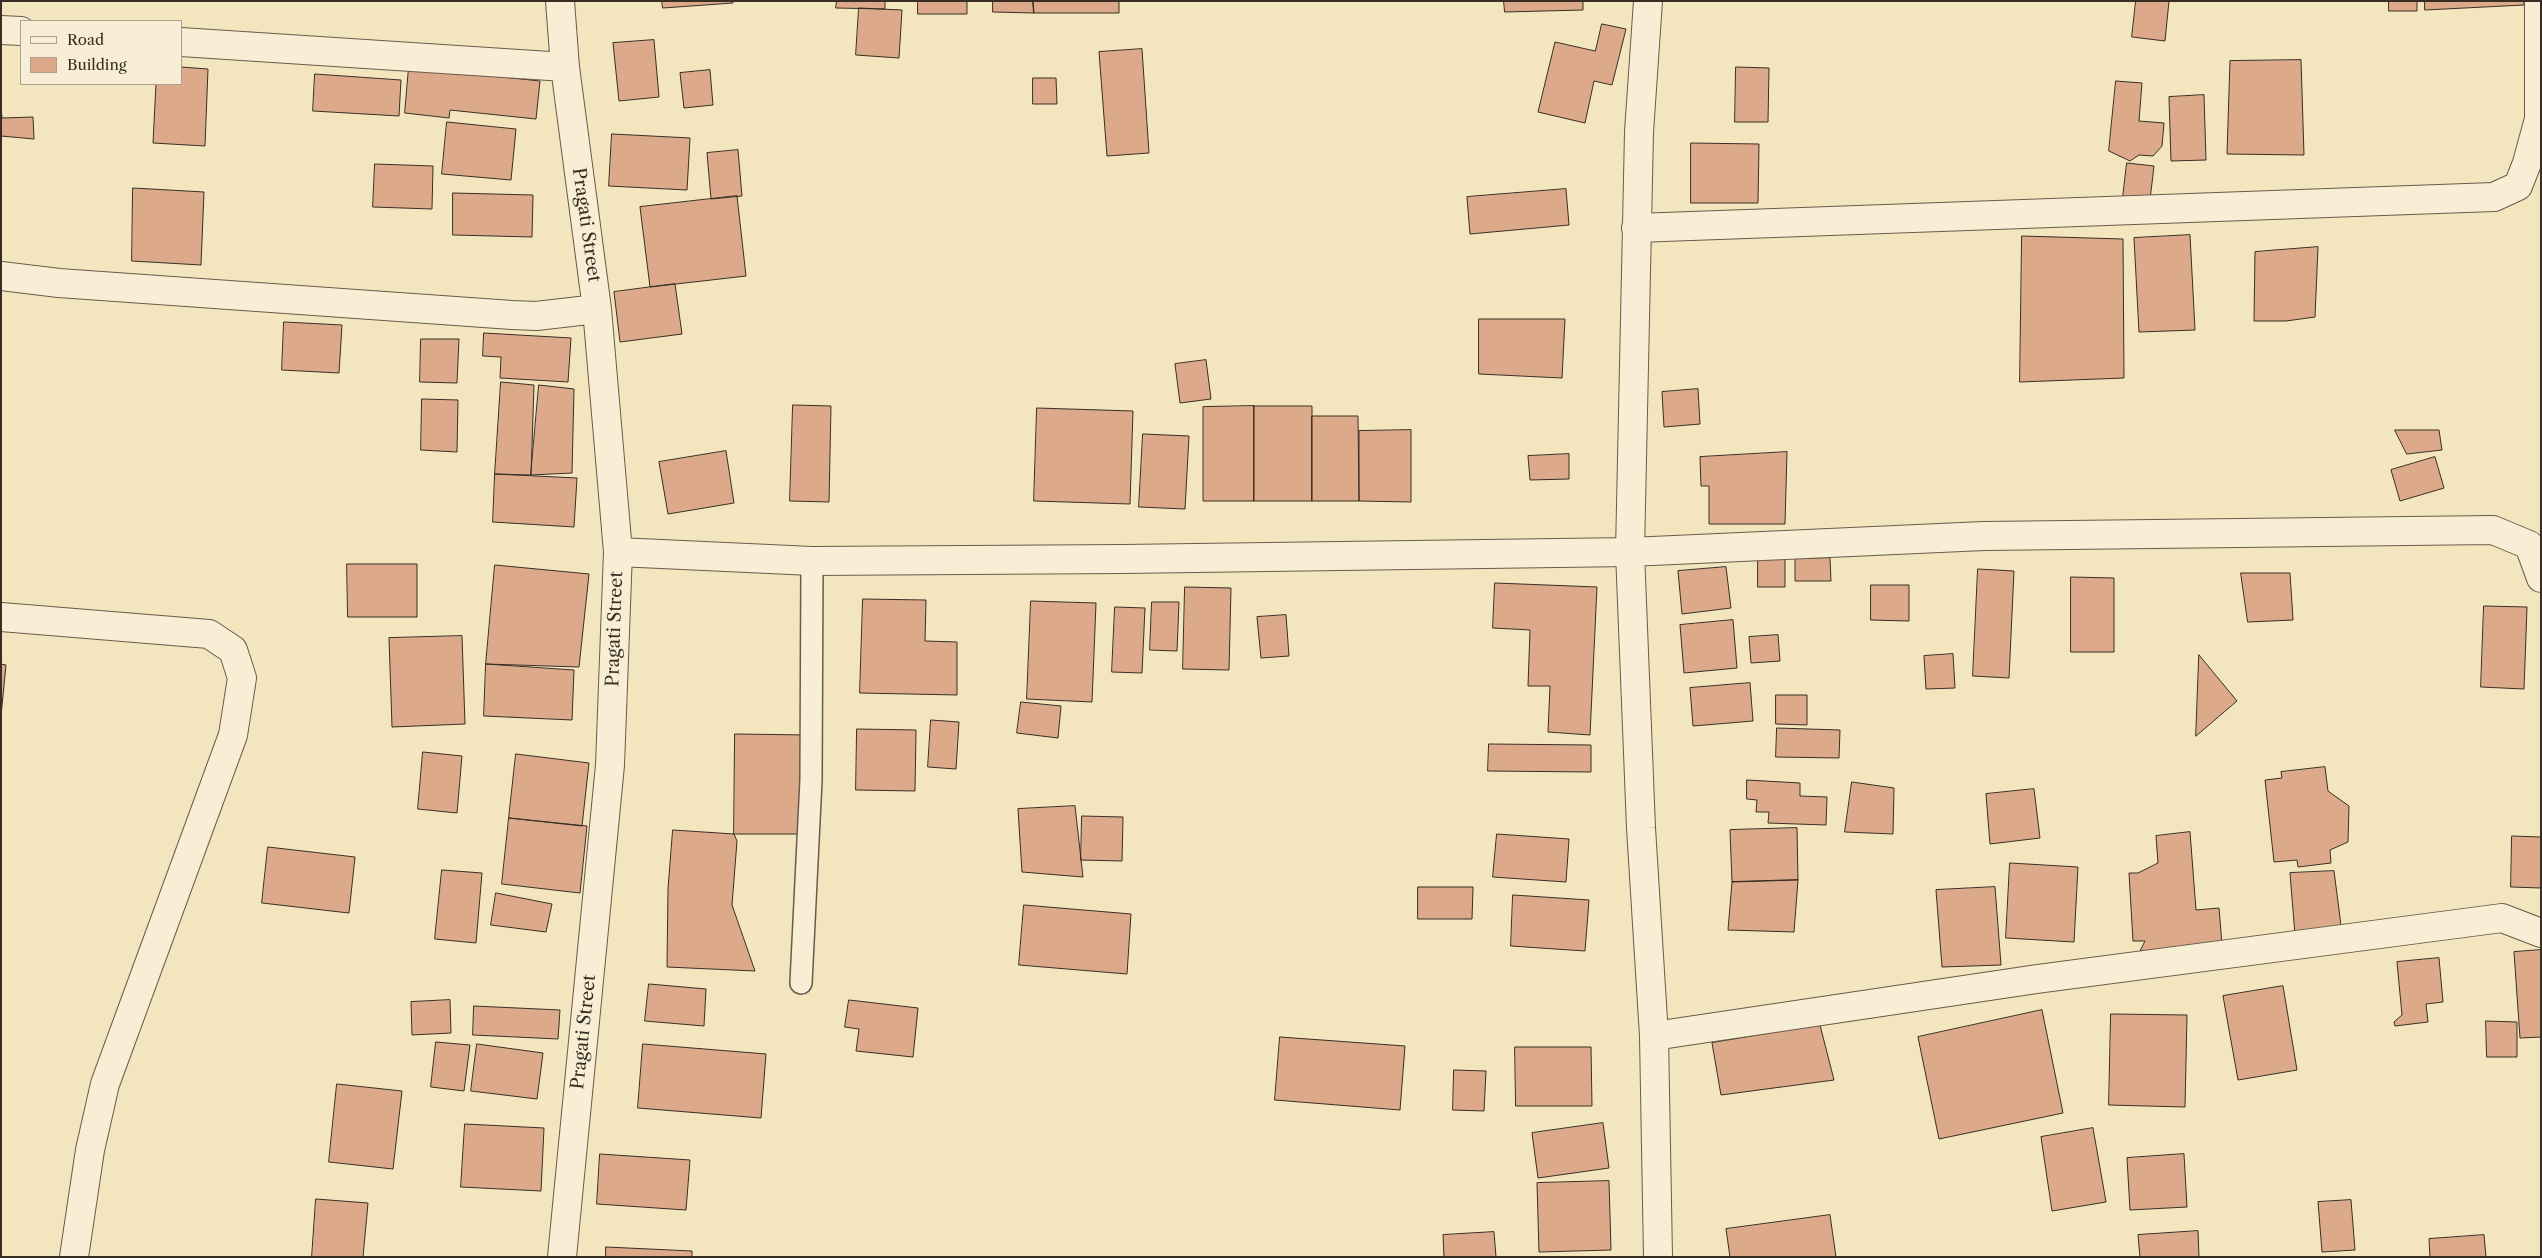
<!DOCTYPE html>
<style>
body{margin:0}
#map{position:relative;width:2542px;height:1258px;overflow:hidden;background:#f3e5be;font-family:"Libre Caslon Text",serif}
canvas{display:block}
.frame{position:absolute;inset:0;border:2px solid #382e24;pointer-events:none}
.legend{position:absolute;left:20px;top:20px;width:162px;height:65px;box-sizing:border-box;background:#f7eed5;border:1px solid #aba18e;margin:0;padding:6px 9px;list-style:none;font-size:15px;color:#382e24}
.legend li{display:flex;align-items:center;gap:10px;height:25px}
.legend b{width:25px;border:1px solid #aba18e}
</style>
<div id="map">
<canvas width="2542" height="1258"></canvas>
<div class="frame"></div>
<ul class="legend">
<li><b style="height:6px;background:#f7eed5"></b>Road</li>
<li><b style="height:14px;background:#dcaa8a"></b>Building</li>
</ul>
</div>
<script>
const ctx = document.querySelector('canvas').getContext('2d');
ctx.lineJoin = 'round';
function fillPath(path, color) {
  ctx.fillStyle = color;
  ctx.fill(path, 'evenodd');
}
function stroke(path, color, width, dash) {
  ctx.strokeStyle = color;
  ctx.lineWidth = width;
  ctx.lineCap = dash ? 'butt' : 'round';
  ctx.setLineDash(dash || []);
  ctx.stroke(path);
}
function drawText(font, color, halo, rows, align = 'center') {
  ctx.font = font + ' "Libre Caslon Text",serif';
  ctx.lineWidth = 5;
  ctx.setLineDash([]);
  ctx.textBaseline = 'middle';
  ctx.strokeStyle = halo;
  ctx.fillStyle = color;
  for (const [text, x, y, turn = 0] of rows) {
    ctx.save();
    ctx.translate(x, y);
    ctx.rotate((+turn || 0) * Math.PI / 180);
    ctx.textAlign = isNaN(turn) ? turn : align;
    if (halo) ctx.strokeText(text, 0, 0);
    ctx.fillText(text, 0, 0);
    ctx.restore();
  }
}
const building = new Path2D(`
 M662 1H733V3L663 8Z
 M837 1H885V9L836 8Z
 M918 1H967V14H918Z
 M993 1H1033L1034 13 993 12Z
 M1033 1H1119V13H1034Z
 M1504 1H1583V10L1505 12Z
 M2136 1H2169L2165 41 2132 37Z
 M2389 1H2417V11H2389Z
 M2425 1H2524V5L2425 10Z
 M859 8 902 10 899 58 856 55Z
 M1602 24 1626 29 1612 85 1594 81 1585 123 1538 112 1555 42 1595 51Z
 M654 40 659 97 619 101 613 43Z
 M1142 49 1149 153 1107 156 1099 52Z
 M2301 60 2304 155 2227 154 2230 61Z
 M181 67 208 69 205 146 153 143 156 84H181Z
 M409 67 540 81 536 119 450 110 449 118 405 113Z
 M1736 67 1769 68 1768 122H1735Z
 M710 70 713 105 684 108 680 73Z
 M315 74 401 80 399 116 313 111Z
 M1033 78H1056L1057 104H1033Z
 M2116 81 2142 83 2139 121 2164 123 2162 146 2153 156 2139 155 2130 161 2109 151Z
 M2204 95 2206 160 2171 161 2169 97Z
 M1 107 2 118 33 117 34 139 1 136Z
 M447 122 516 129 511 180 442 174Z
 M612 134 690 138 687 190 609 186Z
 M1691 143 1759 144 1758 203H1691Z
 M738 150 742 196 711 199 707 153Z
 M2127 163 2154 166 2150 200 2123 197Z
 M375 164 433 166 432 209 373 207Z
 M133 188 204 192 201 265 132 261Z
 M1566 189 1569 225 1470 234 1467 197Z
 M453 193 533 195 532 237 453 235Z
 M737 196 746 276 650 287 640 207Z
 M2190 235 2195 330 2139 332 2134 238Z
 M2022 236 2123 239 2124 378 2020 382Z
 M2318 247 2315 317 2286 321H2254L2255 252Z
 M675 284 682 334 620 342 614 292Z
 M1479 319H1565L1562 378 1479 374Z
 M284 322 342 325 339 373 282 370Z
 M484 333 571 338 568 382 500 378 501 357 483 356Z
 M421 339H459L457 383 420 382Z
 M1206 360 1211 399 1180 403 1175 364Z
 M501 382 534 385 531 475 495 474Z
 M539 385 574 389 572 473 531 475Z
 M1698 389 1700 424 1664 427 1662 392Z
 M422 399 458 400 457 452 421 450Z
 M793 405 831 406 829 502 790 501Z
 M1254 406H1312V501H1254Z
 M1254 406V501H1203V407Z
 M1037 408 1133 411 1130 504 1034 501Z
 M1312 416H1358L1359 501H1312Z
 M1411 430V502L1359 501V431Z
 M2395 430H2439L2442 450 2407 454Z
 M1143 434 1189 436 1185 509 1139 507Z
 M726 451 734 503 668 514 659 462Z
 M1787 452 1785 524H1709V486H1701L1700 457Z
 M1569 454V479L1530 480 1528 456Z
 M2435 457 2444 488 2400 501 2391 470Z
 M495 474 577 478 574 527 493 522Z
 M1758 555H1785V587H1758Z
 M1830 558 1831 581H1795V559Z
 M347 564H417V617H348Z
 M495 565 589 574 579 667 486 664Z
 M1726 567 1731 608 1682 614 1678 571Z
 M1978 569 2014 571 2009 678 1973 676Z
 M2241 573H2290L2293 620 2248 622Z
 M2071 577 2114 578V652H2071Z
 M1495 583 1597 587 1590 735 1548 732 1550 686H1528L1530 630 1493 628Z
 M1871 585H1909V621L1871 620Z
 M1185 587 1231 588 1229 670 1183 669Z
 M863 599 926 600 925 641 957 642V695L860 693Z
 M1031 601 1096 603 1092 702 1027 699Z
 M1152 602H1179L1177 651 1150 650Z
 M2484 606 2527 607 2524 689 2481 687Z
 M1115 607 1145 608 1142 673 1112 672Z
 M1286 615 1289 656 1261 658 1257 617Z
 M1733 620 1737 668 1684 673 1680 625Z
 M1778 635 1780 661 1751 663 1749 637Z
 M462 636 465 724 392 727 389 638Z
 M1953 654 1955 688 1926 689 1924 656Z
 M2199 655 2237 701 2196 736Z
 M1 664 6 665 1 716Z
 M486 664 574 670 572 720 484 716Z
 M1750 683 1753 721 1693 726 1690 688Z
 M1776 695H1807V725L1776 724Z
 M1021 702 1061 706 1058 738 1017 733Z
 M931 720 959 722 956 769 928 767Z
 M1777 728 1840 730 1839 758 1776 757Z
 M857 729 916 730 915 791 856 790Z
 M735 734 809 735 808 834H734Z
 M1489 744 1591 745V772L1488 771Z
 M423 752 462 756 457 813 418 809Z
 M516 754 589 763 582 826 509 818Z
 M2325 767 2328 791 2349 806 2348 842 2330 850 2331 863 2298 867 2297 860 2274 862 2265 780 2282 778 2281 772Z
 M1747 780 1800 783V796L1827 797 1826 825 1768 823 1769 812H1756L1757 800 1747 799Z
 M1852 782 1894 788 1893 834 1845 832Z
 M2034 789 2040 838 1990 844 1986 794Z
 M1075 806 1083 877 1022 872 1018 809Z
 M1082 816 1123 817 1122 861 1081 860Z
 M509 818 587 826 580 893 502 884Z
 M1797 828 1798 880 1732 882 1730 830Z
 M673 830 734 834 737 841 732 905 755 971 667 967 668 889Z
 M2190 832 2196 910 2219 908 2222 945 2140 951 2145 941H2133L2129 873H2138L2158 863 2156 836Z
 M1497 834 1569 839 1566 882 1493 877Z
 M2512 836 2541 837V888L2511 887Z
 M268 847 355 857 349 913 262 903Z
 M2010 863 2078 867 2074 942 2006 938Z
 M442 870 482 873 476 943 435 939Z
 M2334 871 2342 933 2295 935 2290 873Z
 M1798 880 1794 932 1728 930 1732 882Z
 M1418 887H1473L1472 919H1418Z
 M1995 887 2001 965 1942 967 1936 890Z
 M496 893 552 904 546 932 491 925Z
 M1513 895 1589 900 1585 951 1511 946Z
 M1024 905 1131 914 1127 974 1019 965Z
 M2541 950V1037L2520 1038 2514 952Z
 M2439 958 2443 1002 2426 1004 2428 1022 2395 1026 2394 1022 2402 1015 2397 962Z
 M649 984 706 989 704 1026 645 1021Z
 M2283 986 2297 1070 2238 1080 2223 996Z
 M450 1000 451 1033 412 1035 411 1002Z
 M849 1000 918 1008 913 1057 856 1051 859 1029 845 1027Z
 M474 1006 560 1010 558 1039 473 1035Z
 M2042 1010 2063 1113 1939 1139 1918 1037Z
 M2111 1014 2187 1015 2185 1107 2109 1105Z
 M2486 1021 2517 1022V1057H2487Z
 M1820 1025 1834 1080 1721 1095 1712 1043Z
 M1280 1037 1405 1046 1400 1110 1275 1100Z
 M436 1042 470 1045 464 1091 431 1087Z
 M477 1044 543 1053 537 1099 471 1091Z
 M643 1044 766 1054 761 1118 638 1108Z
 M1515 1047H1591L1592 1106H1516Z
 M1454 1070 1486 1071 1484 1111 1453 1110Z
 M337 1084 402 1091 393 1169 329 1162Z
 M1603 1123 1609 1168 1538 1178 1532 1133Z
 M465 1124 544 1128 541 1191 461 1187Z
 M2093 1128 2106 1202 2052 1211 2041 1137Z
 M600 1154 690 1160 686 1210 597 1204Z
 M2184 1154 2187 1207 2130 1210 2127 1158Z
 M1609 1181 1611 1250 1539 1252 1537 1183Z
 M316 1199 368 1203 363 1257H312Z
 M2351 1200 2355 1250 2322 1252 2318 1202Z
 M1830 1215 1836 1257H1730L1726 1229Z
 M2198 1231 2199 1257H2140L2138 1235Z
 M1494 1232 1496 1257H1444L1443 1235Z
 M2484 1235 2486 1257H2430L2429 1239Z
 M606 1247 692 1251V1257H606Z`);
fillPath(building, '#dcaa8a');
stroke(building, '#382e24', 1);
const lane = new Path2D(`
 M801 983 811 780 812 561`);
const street = new Path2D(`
 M560 1 565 67 597 309 618 552 610 765 562 1257
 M1648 1 1639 132 1630 552 1641 828 1654 1036 1658 1257
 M1 30 21 31
 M181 42 565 67
 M1636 228 2494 197 2518 186 2527 163 2539 119V1
 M1 276 59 283 512 315 536 316 597 309
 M618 552 812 561 1123 559 1630 552 1984 536 2493 530 2529 545 2541 578
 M1 617 209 634 233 650 242 678 233 735 105 1084 90 1150 74 1257
 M1654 1036 2037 979 2502 918 2541 933`);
stroke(lane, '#675c4a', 24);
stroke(street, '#675c4a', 30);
stroke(lane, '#f7eed5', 21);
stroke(street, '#f7eed5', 28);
drawText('18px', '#382e24', '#f7eed5', [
 ["Pragati Street",586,225,82],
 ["Pragati Street",615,629,-88],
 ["Pragati Street",584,1032,-84]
]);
</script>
